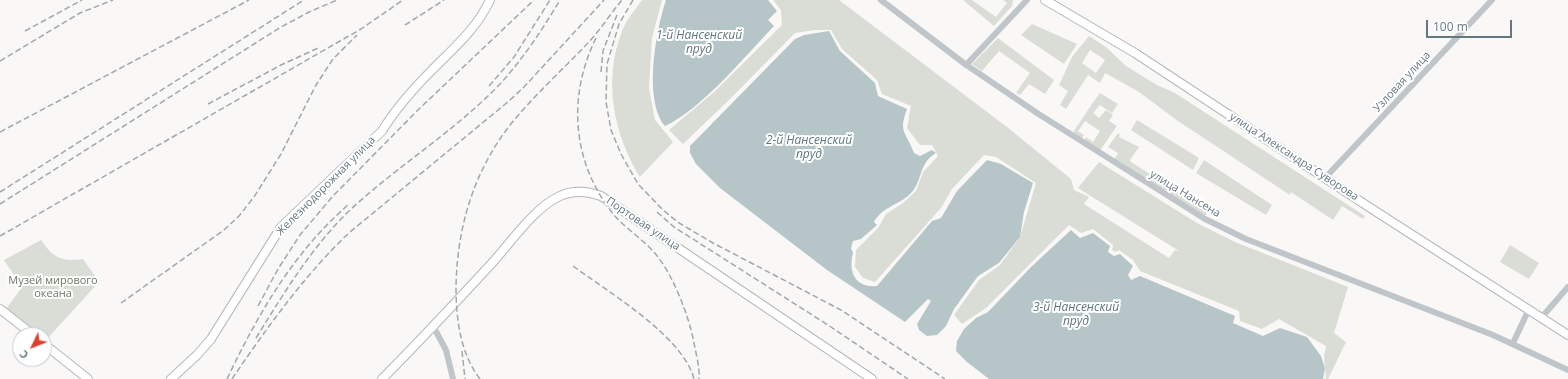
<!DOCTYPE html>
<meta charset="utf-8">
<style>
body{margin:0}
#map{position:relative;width:1568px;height:379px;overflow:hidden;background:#f9f8f6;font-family:"Open Sans",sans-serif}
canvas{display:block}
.north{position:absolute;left:12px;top:327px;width:40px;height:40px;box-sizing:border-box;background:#fff;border:1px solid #c1c9cc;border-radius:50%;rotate:227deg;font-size:11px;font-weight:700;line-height:16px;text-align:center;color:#647880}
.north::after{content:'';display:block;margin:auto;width:14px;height:18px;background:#e03f2f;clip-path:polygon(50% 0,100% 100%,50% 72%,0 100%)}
.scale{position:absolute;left:1426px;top:20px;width:86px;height:18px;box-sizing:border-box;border:2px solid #647880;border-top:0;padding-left:5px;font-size:12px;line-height:14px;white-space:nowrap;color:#647880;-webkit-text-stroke:3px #fff;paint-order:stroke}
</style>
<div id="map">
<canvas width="1568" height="379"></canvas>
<div class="north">С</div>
<div class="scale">100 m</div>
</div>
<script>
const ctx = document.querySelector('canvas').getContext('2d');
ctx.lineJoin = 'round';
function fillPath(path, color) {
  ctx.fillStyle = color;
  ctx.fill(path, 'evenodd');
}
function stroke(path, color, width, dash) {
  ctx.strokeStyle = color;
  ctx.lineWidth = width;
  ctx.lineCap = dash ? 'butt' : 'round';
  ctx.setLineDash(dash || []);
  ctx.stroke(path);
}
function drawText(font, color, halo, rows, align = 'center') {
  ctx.font = font + ' "Open Sans",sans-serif';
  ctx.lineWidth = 4;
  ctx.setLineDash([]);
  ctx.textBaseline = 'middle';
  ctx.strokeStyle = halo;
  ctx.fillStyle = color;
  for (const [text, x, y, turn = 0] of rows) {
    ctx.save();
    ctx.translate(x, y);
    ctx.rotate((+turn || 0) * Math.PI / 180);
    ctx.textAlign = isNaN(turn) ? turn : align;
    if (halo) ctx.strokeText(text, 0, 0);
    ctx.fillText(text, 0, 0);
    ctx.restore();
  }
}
fillPath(new Path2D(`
 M642 0H662L652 38 649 88 655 120 673 142 640 177C613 133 603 80 622 31 626 20 635 10 642 0Z
 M773 0H839L1007 127 1071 179 1074 190 1089 197 1084 204 1169 258 1175 250 1179 251 1078 188 1099 162 1197 223 1235 242 1348 287 1334 333 1346 342 1328 379H1326L1324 356 1326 346 1279 319 1262 329 1240 321 1239 311 1140 271 1133 260 1119 250 1116 252 1112 250 1113 245 1093 229 1081 233 1069 225 986 308 962 324 954 315 979 280 1000 265 1020 237 1036 183 996 157 984 155 952 189 941 208 875 282 863 278 855 267 856 250 878 228 886 214 903 203 916 191 923 172 938 156 932 145H920L907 128 911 106 882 94 877 80 842 49 831 30H815L795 33 731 98 683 144 669 130 714 92 782 25 781 10Z
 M963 0H972L996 17 1007 3 1003 0H1013L1012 6 994 26Z
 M1032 24 1077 44 1064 64 1021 35Z
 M1089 36 1106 47 1126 66 1157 85 1175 93 1365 216 1363 219 1342 206 1333 220 1291 192 1290 195 1178 121 1139 92 1105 73 1100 83 1088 75 1066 109 1060 105 1068 91 1059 85 1072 57ZM1090 50 1105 60 1096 73 1082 63Z
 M998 38 1054 80 1045 94 1029 84 1020 95 1016 93 1030 73 999 51 982 71 972 64Z
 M1100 93 1118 104 1112 113 1100 105 1093 113 1099 118 1106 110 1113 115 1109 121 1117 126 1099 152 1084 142 1086 137 1093 142 1100 131 1085 121 1078 131 1084 135 1081 140 1072 134 1092 104 1097 107 1092 104Z
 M1137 120 1199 158 1193 170 1131 130Z
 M1118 133 1120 135 1119 137 1139 147 1130 160 1131 162 1208 211 1205 216 1114 160 1118 153 1108 147Z
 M1204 160 1272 205 1266 215 1196 173Z
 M41 240C53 258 62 262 83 259L99 282 45 341 44 335H38L6 309 22 287 4 260Z
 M1510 245 1539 263 1529 279 1500 262Z`), '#d9ddd5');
fillPath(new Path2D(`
 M666 0H768L777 11 768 20 774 26C745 56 702 109 665 126 643 100 656 30 666 0Z
 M829 31 840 51 875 83 878 96 907 109C898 133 906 131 914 153L920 156 932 150 936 153C918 163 923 182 910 194 899 205 882 207 874 222L877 225 861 239 853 241 851 248 853 253C848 272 855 288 877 286L932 221 941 218 957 191 987 160 1001 164 1033 183 1024 212 1020 237 999 263 978 276 954 309 946 326 937 335 927 336 919 330 917 324 931 301 928 299 905 322 827 270 720 188 696 164 690 153V146L795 39 804 35Z
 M1071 230 1080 238 1093 233 1110 246 1108 252 1114 256 1120 254 1133 266 1128 275 1131 280 1140 276 1235 316 1233 323 1263 336 1280 328 1307 337 1321 356 1325 368 1323 379H989L967 362 956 351 957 341 964 329 976 318 988 312 1031 267Z`), '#b6c5c7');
const major = new Path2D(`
 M1045 0 1135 53 1372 209 1568 335
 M0 309 33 335
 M44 344 88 379
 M171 379 197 355 211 339 281 227 382 131C396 108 414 88 433 69 455 47 477 28 490 0
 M382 379C420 341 457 301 493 262 511 242 535 207 560 196 573 190 587 191 601 196L872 379`);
stroke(major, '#b3b9bc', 10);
stroke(new Path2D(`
 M881 0 965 64 1037 113 1205 219 1246 239 1493 335 1568 370
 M966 65 1027 0
 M1325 178 1492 0
 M1542 317 1568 287
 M433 326 446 350 453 379
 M1513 343 1529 309`), '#bfc5c8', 6);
stroke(major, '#fff', 8);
stroke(new Path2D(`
 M633 0 619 24 607 64 606 102 611 130 621 154 638 184 663 210 679 223 713 243 841 310 945 379
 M405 25 444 0
 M25 31 82 0
 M596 38C567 97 572 163 614 215 627 230 646 241 658 257 674 278 689 316 694 343 696 354 700 368 699 379
 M0 61 80 13 113 0
 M601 72 603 51 617 15
 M489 86 514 57 550 0
 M208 104 281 65 318 48
 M0 132 249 0
 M0 192 304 0
 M0 204 281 27 309 12 337 0
 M657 212 674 227 828 325 908 379
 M0 236 361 29 403 0
 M573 266C608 292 683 336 694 379
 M121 303 224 230 239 216 254 197 281 154 316 85 333 59 357 35
 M258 306 278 269 300 235 333 196 419 109 534 0
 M256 338C284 293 311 248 349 211 397 166 454 132 500 84 523 59 542 30 560 0
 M462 351 465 379
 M227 379C258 314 293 253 348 205
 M232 379C266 329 306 273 350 232L509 101 524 87 604 0
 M480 379C460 353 456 318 456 287 457 225 475 167 515 119 537 93 563 69 586 45 600 31 610 14 622 0`), '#9fa8ac', 1.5, [6, 3]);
drawText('11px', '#647880', '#fff', [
 ["Узловая улица",1402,82,-47],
 ["улица Александра Суворова",1294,157,33],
 ["Железнодорожная улица",326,186,-45],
 ["улица Нансена",1185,194,31],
 ["Портовая улица",643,224,34]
]);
drawText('11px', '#6a7963', '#fff', [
 ["Музей мирового",53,281],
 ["океана",53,294]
]);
drawText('italic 12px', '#5f777b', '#fff', [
 ["1-й Нансенский",699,36],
 ["пруд",699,50],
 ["2-й Нансенский",809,141],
 ["пруд",809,155],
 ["3-й Нансенский",1076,308],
 ["пруд",1076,322]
]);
</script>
